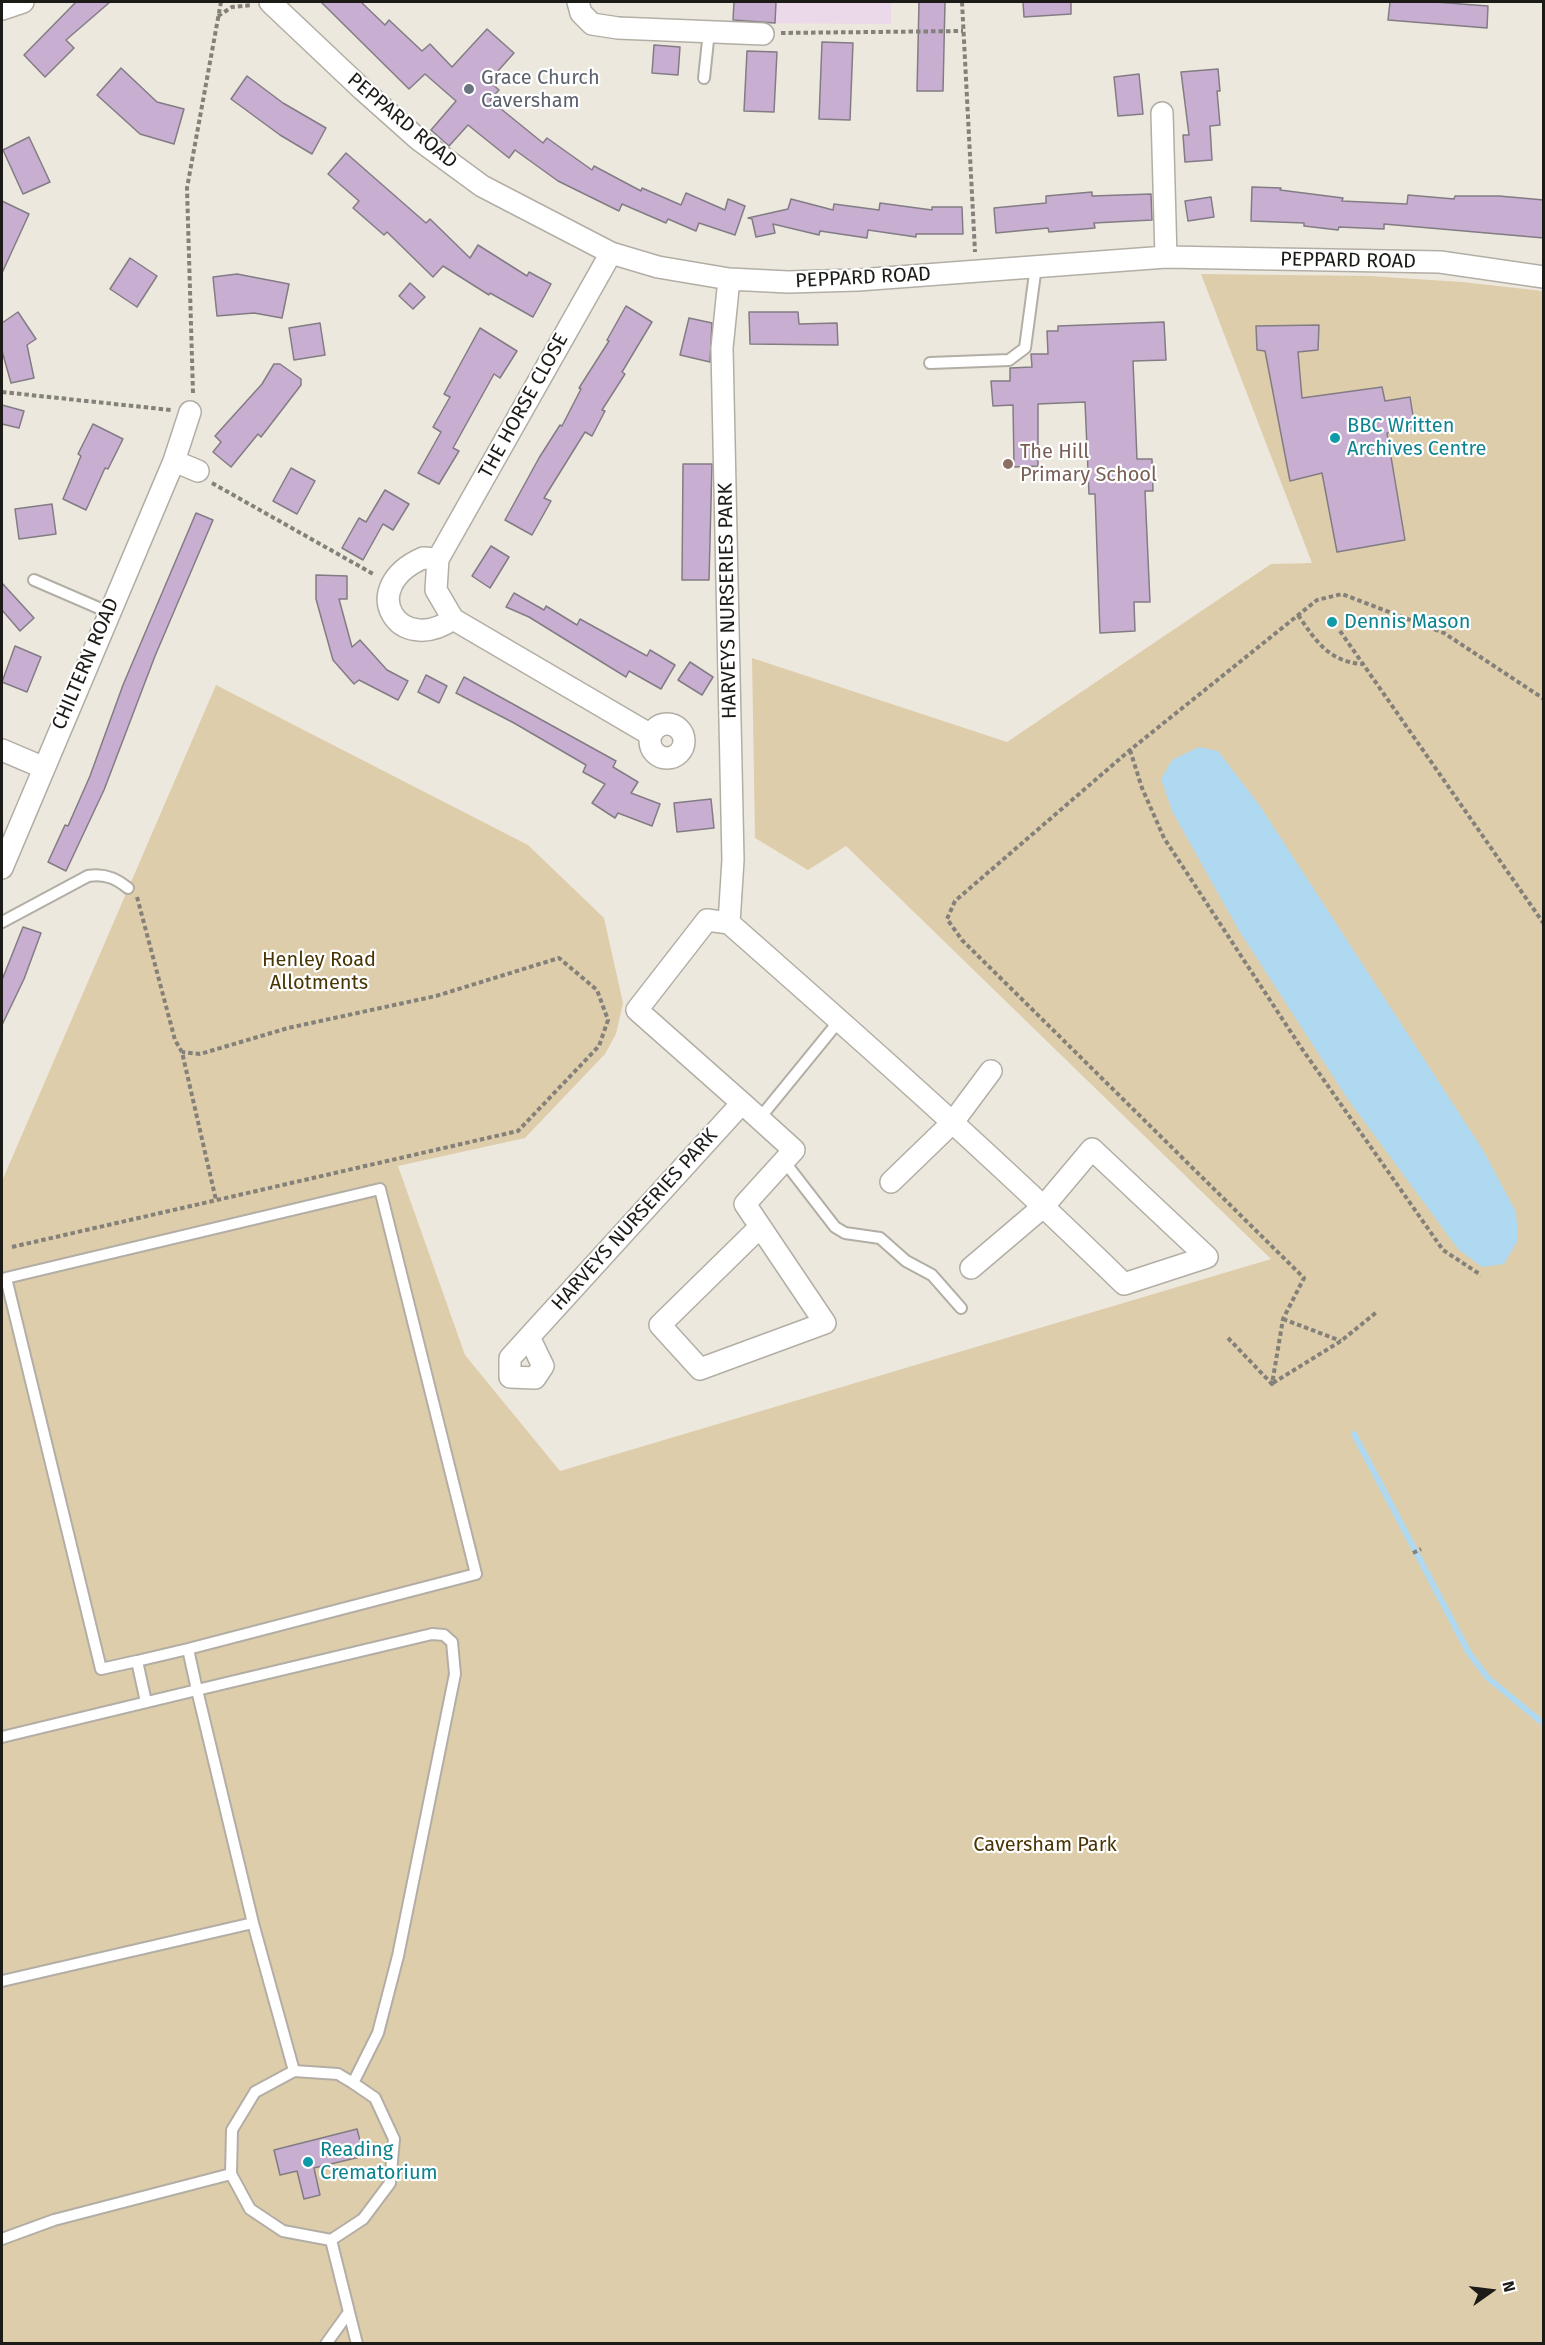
<!DOCTYPE html>
<style>
body{margin:0}
#map{position:relative;width:1545px;height:2345px;overflow:hidden;background:#ede8de;font-family:"Fira Sans",sans-serif}
canvas{display:block}
.frame{position:absolute;inset:0;border:3px solid #1c1b17;pointer-events:none}
.north{position:absolute;left:1461px;top:2261px;width:60px;height:60px;-webkit-text-stroke:4px #fff;paint-order:stroke;rotate:76deg;font-size:16px;font-weight:700;line-height:24px;text-align:center;color:#1c1b17}
.north::after{content:'';display:block;margin:auto;width:21px;height:27px;background:#1c1b17;clip-path:polygon(50% 0,100% 100%,50% 72%,0 100%)}
</style>
<div id="map">
<canvas width="1545" height="2345"></canvas>
<div class="frame"></div>
<div class="north">N</div>
</div>
<script>
const ctx = document.querySelector('canvas').getContext('2d');
ctx.lineJoin = 'round';
function fillPath(path, color) {
  ctx.fillStyle = color;
  ctx.fill(path, 'evenodd');
}
function stroke(path, color, width, dash) {
  ctx.strokeStyle = color;
  ctx.lineWidth = width;
  ctx.lineCap = dash ? 'butt' : 'round';
  ctx.setLineDash(dash || []);
  ctx.stroke(path);
}
function drawText(font, color, halo, rows, align = 'center') {
  ctx.font = font + ' "Fira Sans",sans-serif';
  ctx.lineWidth = 4.5;
  ctx.setLineDash([]);
  ctx.textBaseline = 'middle';
  ctx.strokeStyle = halo;
  ctx.fillStyle = color;
  for (const [text, x, y, turn = 0] of rows) {
    ctx.save();
    ctx.translate(x, y);
    ctx.rotate((+turn || 0) * Math.PI / 180);
    ctx.textAlign = isNaN(turn) ? turn : align;
    if (halo) ctx.strokeText(text, 0, 0);
    ctx.fillText(text, 0, 0);
    ctx.restore();
  }
}
fillPath(new Path2D(`
 M734 2H891V24L733 23Z`), '#ebd8e8');
fillPath(new Path2D(`
 M1201 274 1370 276 1462 282 1543 291V2343L2 2344V1181L216 685 528 845 604 918 623 1003 616 1034 605 1054 525 1138 398 1166 465 1355 560 1471 1271 1259 846 846 808 870 755 838 752 658 1007 742 1271 564 1312 563Z`), '#decdaa');
fillPath(new Path2D(`
 M1199 747 1218 751 1260 806 1483 1150 1516 1212 1518 1240 1504 1264 1482 1267 1458 1249 1347 1098 1238 929 1172 811 1161 779 1172 760Z`), '#afd8f1');
stroke(new Path2D(`
 M1354 1434 1469 1653 1488 1678 1544 1724`), '#afd8f1', 6);
const building = new Path2D(`
 M76 2H110L66 40 74 48 45 77 24 55Z
 M321 2H361L385 25 389 20 422 51 430 44 452 67 487 29 514 53 489 81 499 90 490 100 543 143 547 138 592 170 594 166 641 191 642 188 681 205 686 193 725 210 728 199 745 206 735 235 699 223 696 231 668 219 666 223 622 204 619 211 558 181 515 150 509 158 468 125 449 146 431 130 456 101 425 74 409 89Z
 M734 2H776L775 23 733 20Z
 M919 2H945L943 91H917Z
 M1023 2H1071V14L1024 17Z
 M1390 2H1435L1488 6 1487 28 1388 20Z
 M822 42 853 43 850 120 819 119Z
 M654 45 680 47 678 75 652 73Z
 M747 51 777 52 774 112 744 111Z
 M121 68 157 102 184 109 174 144 140 134 97 95Z
 M1218 69 1220 91H1217L1220 125 1210 126 1212 160 1185 162 1183 135H1189L1181 72Z
 M1139 74 1143 114 1118 116 1114 77Z
 M247 76 283 103 326 128 312 154 280 135 231 99Z
 M29 137 50 182 23 194 3 150Z
 M346 153 426 223 430 219 470 258 478 245 527 276 529 272 551 284 533 317 490 293 489 295 443 266 433 277 387 232 384 235 353 208 359 201 328 174Z
 M1252 187 1281 188 1280 190 1343 198 1342 201 1407 204 1408 195 1454 199 1455 196H1499L1544 200V238L1384 224V229L1339 227 1338 230 1304 226V223L1251 221Z
 M1092 192V196L1151 194 1152 220 1094 223 1095 228 1049 232 1048 228 996 233 994 208 1046 203V196Z
 M1211 197 1214 217 1188 221 1185 201Z
 M791 199 833 210 834 204 879 210 880 203 932 210V207H962L963 234H916V237L868 230 867 238 820 231 819 235 773 224 775 233 756 237 752 219 748 218 788 209Z
 M2 201 29 214 2 273Z
 M130 258 157 276 137 307 110 289Z
 M237 274 289 284 282 318 254 313 217 316 213 277Z
 M410 283 425 297 413 309 399 296Z
 M626 306 652 322 622 372 625 374 602 410 605 411 592 436 585 432 544 498 551 501 532 535 505 520 539 458 560 425 562 426 581 389 579 388 609 341 607 340Z
 M18 312 36 339 27 345 34 378 11 383 2 351V323Z
 M749 312H798L799 324 837 323 838 345 750 344Z
 M689 318 712 323 710 362 680 355Z
 M1164 322 1166 360 1133 361 1137 459H1152L1153 491H1145L1150 602H1134L1135 631 1100 633 1095 494H1089L1085 402 1038 404V466L1014 467 1013 405 993 406 991 381H1010V368L1032 367 1031 354H1048L1047 331H1058V326Z
 M320 323 325 355 294 360 289 328Z
 M1319 325 1318 350 1298 352 1302 398 1382 387 1385 401 1410 397 1415 428 1387 433 1405 540 1337 552 1322 473 1290 481 1265 351 1257 350 1256 326Z
 M480 328 517 351 500 378 494 374 453 448 459 451 439 484 418 473 441 432 433 427 450 397 444 394Z
 M274 364H280L301 379V385L261 437 258 434 231 467 213 452 221 442 215 436 262 384Z
 M2 405 24 411 19 428 2 424Z
 M93 424 123 439 108 469 105 468 86 510 63 499 81 456 78 454Z
 M683 464H712L709 580H682Z
 M291 468 315 481 297 514 273 501Z
 M385 490 409 504 393 530 383 524 363 560 342 548 359 518 366 522Z
 M52 504 56 534 19 539 15 509Z
 M196 513 213 520 155 656 104 790 66 871 48 862 65 825 68 826 90 776 123 685Z
 M491 546 509 557 490 588 472 576Z
 M316 575 347 576V599H339L352 647 360 640 387 670 408 681 398 700 359 680 354 684 333 660 316 599Z
 M2 583 34 618 20 631 2 610Z
 M514 593 544 610 546 606 577 625 580 619 647 656 650 650 675 665 661 689 629 671 626 677 529 617 506 607Z
 M15 646 41 657 27 692 2 682Z
 M690 662 713 677 702 695 678 680Z
 M426 675 447 686 439 703 418 692Z
 M464 677 616 761 613 767 638 782 631 793 660 804 652 826 618 813 615 818 592 803 605 784 583 772 586 765 514 723 456 693Z
 M711 799 714 828 677 832 674 803Z
 M23 927 41 933 24 979 2 1025V980Z
 M357 2129 364 2156 314 2168 320 2195 304 2199 297 2171 280 2175 274 2150Z`);
fillPath(building, '#c8aed0');
stroke(building, '#827c84', 1.5);
const service = new Path2D(`
 M704 78 709 31
 M930 363 1009 360 1025 348 1036 266
 M34 580 108 612
 M2 922 88 876C104 873 116 878 128 888
 M759 1119 839 1021
 M784 1161 835 1227 845 1233 880 1238 906 1261 932 1275 961 1308
 M137 1661 101 1669 6 1278 380 1189 476 1574 188 1649
 M2 1737 197 1690 188 1649 137 1661 146 1702
 M2 1981 253 1923
 M294 2071 253 1923 197 1690 432 1634 444 1635 452 1642 455 1674 398 1956 378 2033 353 2083
 M294 2071 338 2074 353 2083 375 2098 394 2139 390 2183 363 2219 331 2240 283 2231 250 2209 231 2174 232 2130 255 2092Z
 M2 2239 54 2220 231 2174
 M331 2240 357 2344
 M326 2344 349 2312`);
const minor = new Path2D(`
 M270 2 363 90 418 139 482 186 611 253 658 267 729 279 788 282 858 280 1166 257 1440 262 1544 277
 M578 2 581 13 592 24 618 28 763 34
 M2 9 23 2
 M1162 113 1166 257
 M729 279 722 348 733 860 729 923
 M174 461 198 471
 M423 558 438 559 436 590 453 619C399 657 355 588 423 558Z
 M438 559 611 253
 M453 619 651 735
 M650 741a17 17 0 1 1 34 0a17 17 0 1 1-34 0Z
 M2 750 42 767
 M2 868 174 461 190 412
 M742 1103 794 1150 745 1204 825 1323 700 1369 660 1325 760 1227
 M891 1182 953 1122 991 1071
 M529 1337 543 1366 535 1378 510 1377V1358L529 1337 742 1103 637 1010 707 920 729 923C863 1041 996 1159 1124 1284L1207 1257 1092 1149 1044 1206 971 1268`);
stroke(service, '#b3aea5', 14);
stroke(minor, '#b3aea5', 24);
stroke(new Path2D(`
 M962 2 975 252
 M218 16 232 7 252 5
 M781 33 963 31
 M2 392 171 410
 M193 393 187 188 221 2
 M212 483 375 575
 M1298 615C1316 641 1328 661 1362 664
 M1340 631 1544 924
 M1130 750 1142 788 1164 838 1300 1046 1443 1250 1481 1275
 M137 897 175 1040 182 1052 216 1200
 M12 1247 518 1131 599 1046 608 1020 597 990 559 958 436 996 288 1028 200 1054 182 1052
 M1283 1319 1341 1341
 M1228 1338 1272 1384 1283 1319 1304 1278 962 940 947 919 955 901 1130 750 1317 600 1342 594 1444 633 1544 699
 M1273 1383 1341 1341 1378 1311
 M1413 1553 1421 1549`), '#84817a', 4, [4.5, 3]);
stroke(service, '#fff', 10);
stroke(minor, '#fff', 21);
for (const [x, y, r, color] of [
 [469,89,6,"#6b7280"],
 [1335,438,6,"#0f9aa8"],
 [1008,464,6,"#8d6e63"],
 [1332,622,6,"#0f9aa8"],
 [308,2162,6,"#0f9aa8"]
]) {
  const dot = new Path2D();
  dot.arc(x, y, r, 0, 2 * Math.PI);
  ctx.fillStyle = color;
  ctx.fill(dot);
  stroke(dot, '#fff', 2);
}
drawText('20px', '#5b616d', '#fff', [
 ["Grace Church",481,78],
 ["Caversham",481,101]
], 'left');
drawText('20px', '#1c1b17', '#fff', [
 ["PEPPARD ROAD",402,121,40],
 ["PEPPARD ROAD",1348,261,1],
 ["PEPPARD ROAD",863,278,-3],
 ["THE HORSE CLOSE",524,406,-61],
 ["HARVEYS NURSERIES PARK",728,601,-91],
 ["CHILTERN ROAD",86,664,-67],
 ["HARVEYS NURSERIES PARK",635,1220,-48]
]);
drawText('20px', '#0d838f', '#fff', [
 ["BBC Written",1347,426],
 ["Archives Centre",1347,449],
 ["Dennis Mason",1344,622],
 ["Reading",320,2150],
 ["Crematorium",320,2173]
], 'left');
drawText('20px', '#785e54', '#fff', [
 ["The Hill",1020,452],
 ["Primary School",1020,475]
], 'left');
drawText('20px', '#493503', '#fff', [
 ["Henley Road",319,960],
 ["Allotments",319,983],
 ["Caversham Park",1045,1845]
]);
</script>
